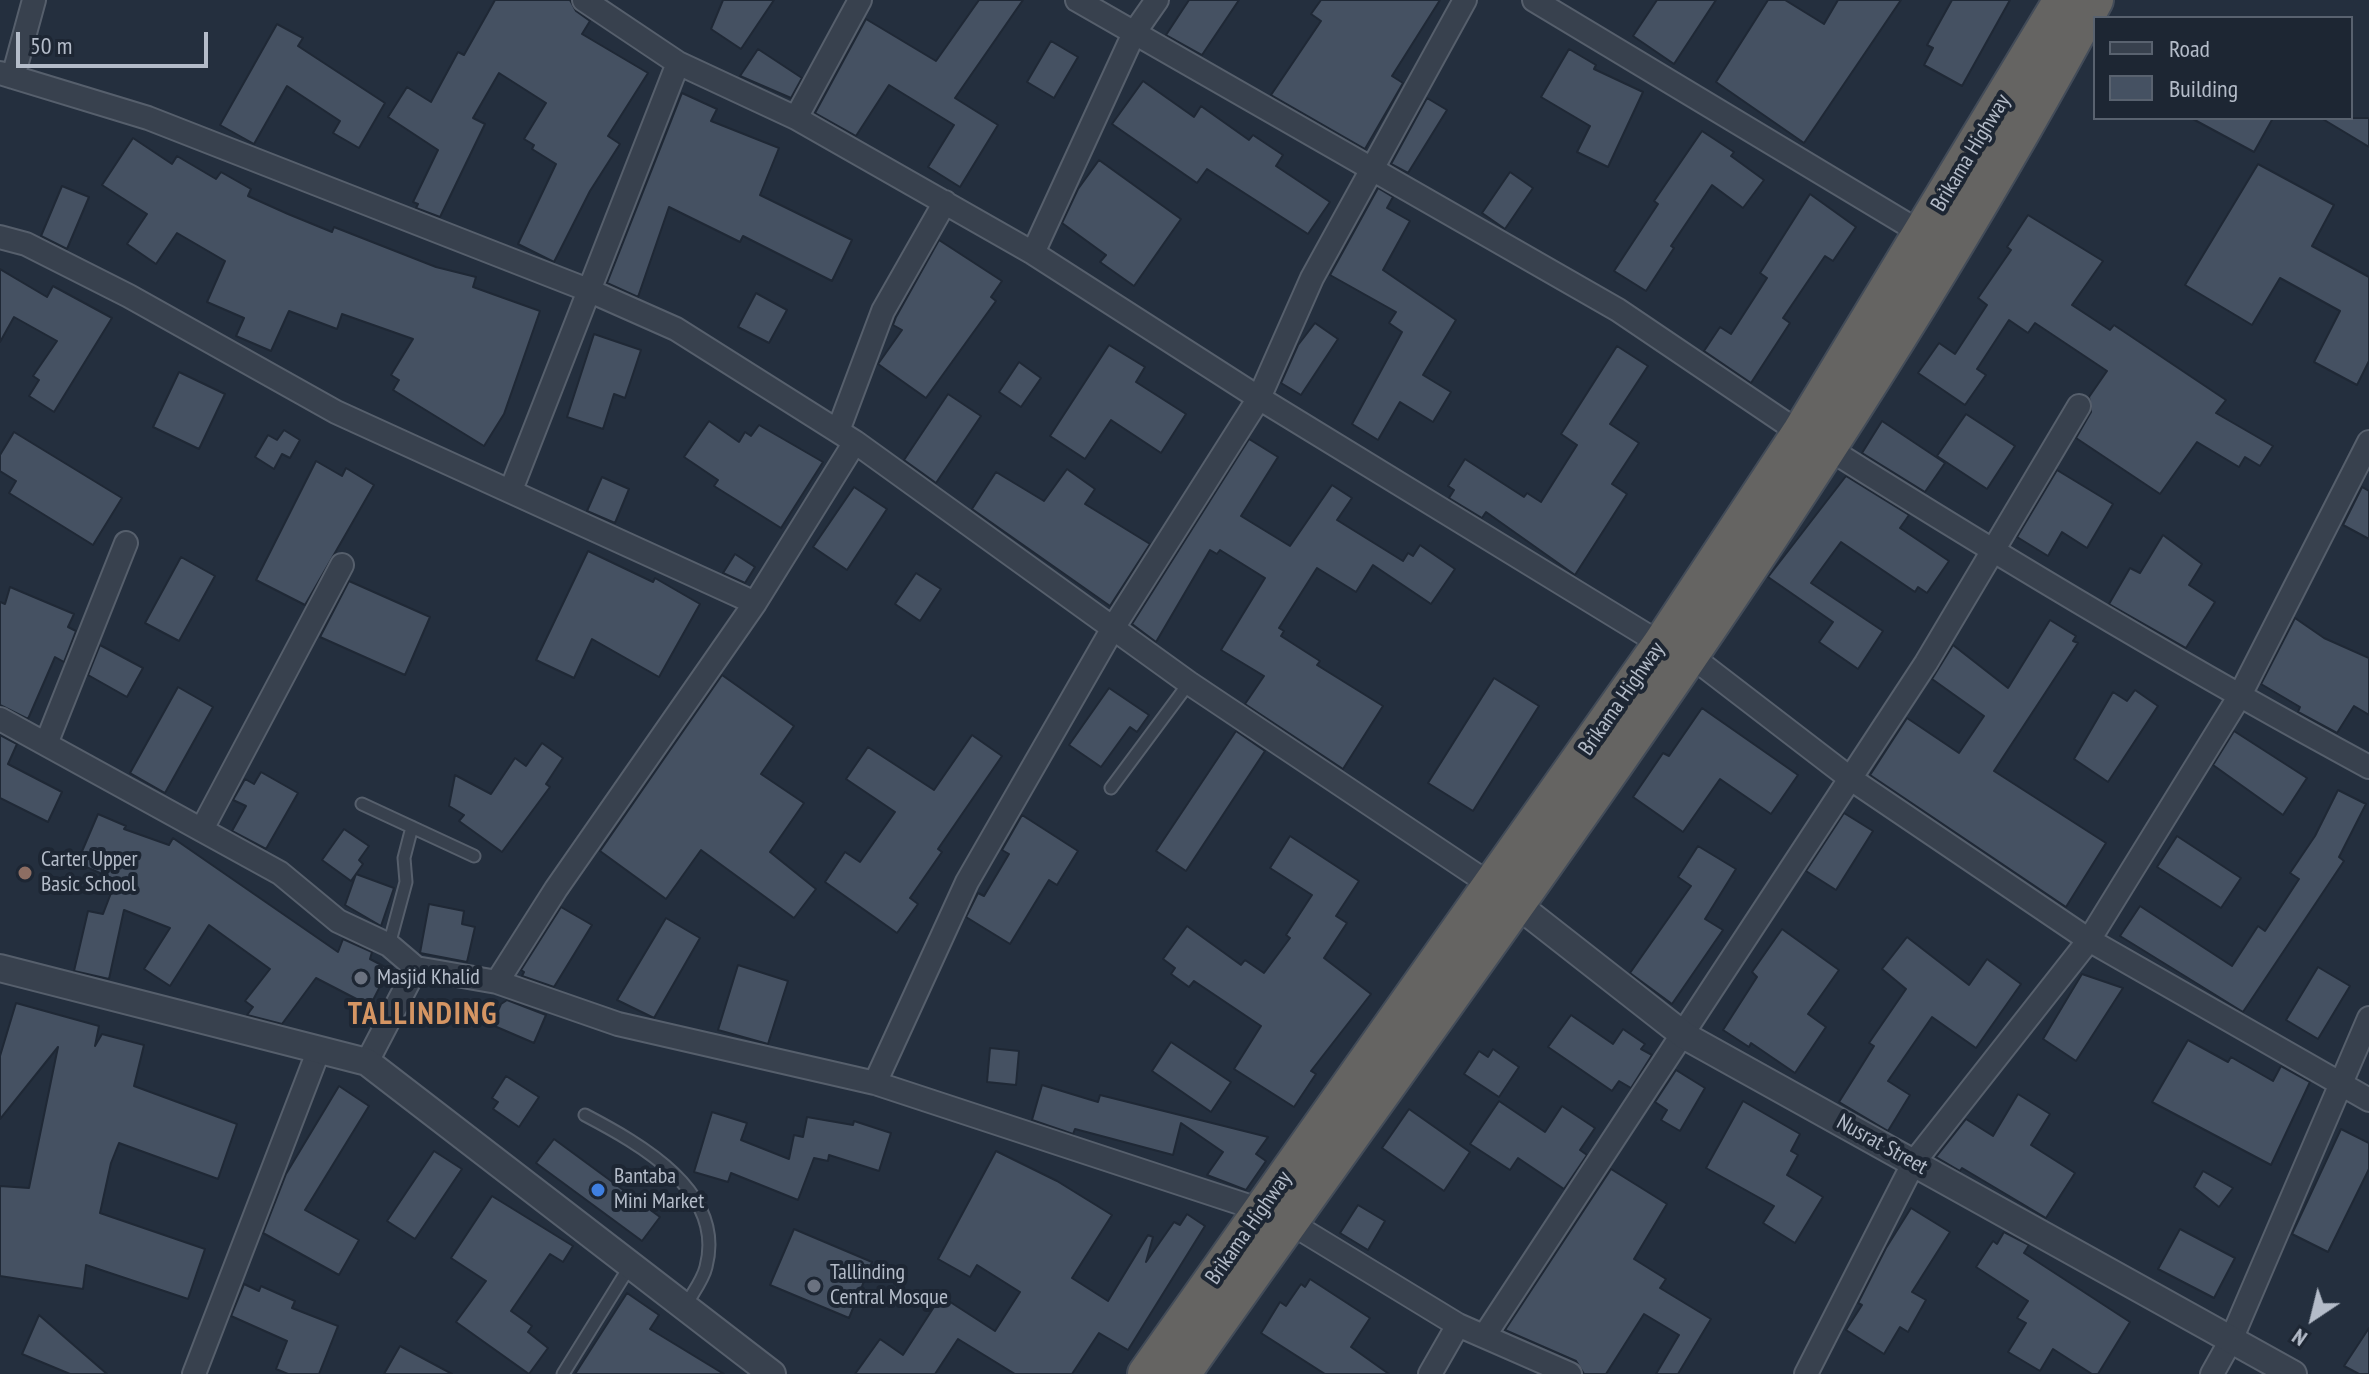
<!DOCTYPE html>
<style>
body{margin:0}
#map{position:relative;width:2369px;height:1374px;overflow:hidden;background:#242f3e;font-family:"PT Sans Narrow",sans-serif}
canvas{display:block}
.legend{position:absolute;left:2093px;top:16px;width:260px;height:104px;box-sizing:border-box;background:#1d2633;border:2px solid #59626f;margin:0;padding:10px 14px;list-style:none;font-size:24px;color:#b4bcc9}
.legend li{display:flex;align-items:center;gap:16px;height:40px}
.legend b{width:40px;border:2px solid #59626f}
.north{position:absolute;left:2273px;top:1278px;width:80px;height:80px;-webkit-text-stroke:6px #1d2633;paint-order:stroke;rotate:215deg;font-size:22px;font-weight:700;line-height:32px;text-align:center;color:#b4bcc9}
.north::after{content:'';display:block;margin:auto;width:28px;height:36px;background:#b4bcc9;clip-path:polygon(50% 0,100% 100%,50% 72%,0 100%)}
.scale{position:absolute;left:16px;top:32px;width:192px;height:36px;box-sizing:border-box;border:4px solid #b4bcc9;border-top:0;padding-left:10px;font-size:24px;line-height:28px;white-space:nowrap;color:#b4bcc9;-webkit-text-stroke:6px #1d2633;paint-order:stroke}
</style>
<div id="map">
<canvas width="2369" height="1374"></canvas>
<ul class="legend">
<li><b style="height:10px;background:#38414e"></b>Road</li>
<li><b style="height:22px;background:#455162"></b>Building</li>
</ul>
<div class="north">N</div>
<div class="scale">50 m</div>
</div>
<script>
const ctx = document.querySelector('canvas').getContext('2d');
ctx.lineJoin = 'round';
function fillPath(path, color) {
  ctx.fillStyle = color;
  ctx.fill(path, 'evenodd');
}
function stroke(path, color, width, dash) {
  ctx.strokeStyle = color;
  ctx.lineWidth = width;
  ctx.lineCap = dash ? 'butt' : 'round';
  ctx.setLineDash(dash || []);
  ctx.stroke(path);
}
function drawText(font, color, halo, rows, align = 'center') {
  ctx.font = font + ' "PT Sans Narrow",sans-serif';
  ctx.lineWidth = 8;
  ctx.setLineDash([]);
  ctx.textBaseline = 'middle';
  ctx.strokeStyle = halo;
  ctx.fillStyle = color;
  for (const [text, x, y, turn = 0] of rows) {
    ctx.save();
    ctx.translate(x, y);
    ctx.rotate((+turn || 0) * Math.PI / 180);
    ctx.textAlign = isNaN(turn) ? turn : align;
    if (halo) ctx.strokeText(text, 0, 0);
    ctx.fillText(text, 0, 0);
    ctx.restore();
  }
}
const building = new Path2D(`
 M495 0H570L576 11 590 21 582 34 648 73 608 136 620 144 590 191 554 262 518 244 556 164 532 149 534 145 524 139 546 103 499 73 473 118 485 124 440 217 416 208 418 204 413 202 438 150 388 117 407 87 431 102 458 52 464 55Z
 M723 0H774L741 49 711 29Z
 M979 0H1023L955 98 998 125 960 187 928 167 954 125 889 85 856 136 815 113 866 19 936 61Z
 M1189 0H1239L1202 55 1166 35Z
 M1321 0H1440L1392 76 1403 83 1365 149 1271 95 1321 21 1311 14Z
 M1657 0H1716L1674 64 1633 36Z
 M1768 0H1785L1824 24 1838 0H1901L1804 143 1716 82Z
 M1952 0H2010L1962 86 1924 65 1933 48 1927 45Z
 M277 24 303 38 298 46 385 103 359 148 333 133 340 121 287 86 254 144 220 125Z
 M1051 41 1078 57 1054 98 1027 82Z
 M758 49 802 78 791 98 740 76Z
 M1569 49 1596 65 1594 69 1643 92 1608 167 1577 152 1590 126 1541 97Z
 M1143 81 1194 117 1201 106 1249 140 1253 135 1283 155 1276 166 1330 202 1308 234 1207 169 1197 183 1112 124Z
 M682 93 717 109 711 121 779 148 760 195 852 240 832 281 743 236 740 242 669 207 638 297 607 283Z
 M1427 98 1447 110 1408 173 1391 164Z
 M2191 118H2273L2254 152Z
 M2321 118H2369V147Z
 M1702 131 1734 152 1731 156 1764 180 1743 208 1712 185 1671 246 1674 248 1646 291 1614 271 1658 204 1654 201Z
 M133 138 172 164 177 156 216 179 221 172 251 189 248 196 288 214 332 232 334 227 436 267 476 277 473 287 540 311 504 414 484 446 393 390 399 380 391 375 413 339 342 314 337 329 289 311 271 351 236 336 244 318 207 302 225 261 177 233 156 264 127 244 147 214 102 185Z
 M1099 160 1181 219 1134 286 1100 262 1106 255 1062 223 1078 189Z
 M2258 164 2334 205 2312 246 2369 277V361L2357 385 2314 362 2340 311 2280 278 2252 325 2185 285Z
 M1510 172 1533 188 1505 229 1482 213Z
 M62 186 89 197 67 249 41 236Z
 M1378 188 1393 197 1387 208 1410 221 1383 270 1456 320 1423 375 1451 392 1433 422 1400 402 1378 440 1352 424 1402 332 1389 323 1396 312 1330 275Z
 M1810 194 1856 227 1833 261 1825 256 1783 318 1790 323 1751 383 1704 351 1720 327 1731 334 1767 278 1760 273Z
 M2028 215 2103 261 2072 305 2110 330 2114 325 2226 400 2216 413 2273 446 2260 466 2245 457 2239 467 2197 442 2160 494 2076 438 2091 412 2089 397 2107 371 2035 323 2028 333 2009 320 1977 369 1986 375 1965 405 1918 373 1939 343 1955 354 1987 305 1978 298 2011 250 2007 247Z
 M939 240 1002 281 991 297 996 301 926 398 878 364 902 330 893 325 896 317Z
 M0 269 47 297 53 286 112 318 54 412 29 396 39 380 33 376 57 341 14 317 0 342Z
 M756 293 787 310 769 343 738 327Z
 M1315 323 1338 339 1301 395 1281 383 1298 345Z
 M594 334 641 350 625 398 614 394 603 429 567 417Z
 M1109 345 1145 367 1136 382 1186 414 1161 453 1111 420 1085 459 1050 436Z
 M1617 346 1648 366 1610 424 1639 443 1612 484 1627 494 1575 575 1486 512 1482 518 1449 498 1454 490 1448 486 1465 459 1524 497 1527 493 1541 502 1577 445 1561 434Z
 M1019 362 1041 378 1021 407 999 392Z
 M179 372 225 394 199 449 153 427Z
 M948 394 981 416 936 483 904 460Z
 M1966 414 2015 446 1987 489 1937 456Z
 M709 421 739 442 745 432 751 436 759 425 823 462 781 528 714 486 718 480 684 457Z
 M1882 421 1945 463 1925 492 1862 453Z
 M284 430 300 440 290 458 282 454 274 469 255 457 268 435 277 440Z
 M14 432 122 498 93 545 9 493 16 481 0 471V455Z
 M1249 439 1278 457 1241 516 1290 546 1332 485 1352 498 1337 520 1403 561 1408 553 1413 556 1420 545 1455 569 1431 604 1373 565 1356 592 1317 568 1279 628 1284 631 1281 636 1320 661 1317 665 1383 706 1343 769 1245 704 1264 676 1221 650 1265 578 1220 550 1217 554 1210 550 1156 642 1132 624Z
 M316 461 342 476 346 468 374 485 305 605 256 580Z
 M1067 469 1095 489 1085 504 1150 544 1110 606 972 509 996 472 1044 501Z
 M2057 470 2113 504 2087 548 2062 532 2048 556 2017 537Z
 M1846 476 1909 515 1900 528 1949 561 1927 593 1918 587 1915 592 1841 542 1811 583 1883 631 1858 669 1819 642 1833 622 1768 577Z
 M602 477 629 489 615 523 587 511Z
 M854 487 887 509 847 570 813 547Z
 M2362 487 2369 491V539L2343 525Z
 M2163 535 2202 564 2189 585 2215 602 2186 648 2109 604 2130 568 2140 573Z
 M588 551 653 582 655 578 700 604 659 677 592 639 574 678 536 660Z
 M735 554 755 567 745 583 723 573Z
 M181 557 215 576 179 641 145 623Z
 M916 573 941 589 920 621 895 604Z
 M349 581 430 617 405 675 320 637Z
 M10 587 74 614 68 627 76 631 64 662 55 657 28 719 0 705V602L5 604Z
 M2295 618 2324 638 2369 658V715L2354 706 2337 733 2298 712 2300 707 2261 684Z
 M2050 620 2076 636 2073 641 2078 643 1994 771 2106 843 2066 907 1870 775 1907 718 1959 753 1984 716 1932 679 1953 645 2008 688Z
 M100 645 143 668 127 697 88 675Z
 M722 675 794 726 761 774 804 803 770 852 816 889 794 918 701 850 666 899 600 851Z
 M1494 678 1539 706 1473 811 1428 783Z
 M178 687 213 707 165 793 130 773Z
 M1109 688 1149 715 1137 732 1130 727 1101 767 1069 745Z
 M2135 690 2158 706 2108 782 2074 759 2113 692 2127 701Z
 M1702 708 1798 775 1771 814 1720 779 1683 832 1633 797 1663 753 1669 756Z
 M1236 731 1265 751 1186 871 1156 851Z
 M2234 731 2307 778 2283 815 2213 765Z
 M0 735 17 744 8 764 62 792 48 822 0 798Z
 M972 735 1002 756 938 849 942 852 910 898 918 904 897 933 825 882 845 852 860 862 895 812 846 779 868 747 934 790Z
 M542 743 563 758 546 784 550 787 502 852 459 821 464 815 449 806 455 775 491 794 515 758 526 766Z
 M261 772 298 793 266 849 232 831 246 806 233 800 245 779 254 784Z
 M2338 790 2366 804 2339 857 2344 861 2243 1012 2120 936 2140 906 2232 966 2258 926 2265 931 2299 879 2290 873 2315 836Z
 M1844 813 1873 831 1836 890 1806 871Z
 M98 814 126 826 124 829 169 845 173 838 338 952 343 939 372 952 370 959 389 969 370 1006 316 978 282 1024 247 1015 253 1007 245 1001 270 969 209 925 170 986 144 969 170 928 124 910 109 979 74 971 88 911 103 914 116 880 77 863Z
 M1022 815 1078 851 1057 885 1049 880 1010 944 966 917 978 893 984 896 1009 854 1002 850Z
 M344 829 369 846 359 860 363 864 351 881 322 860Z
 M1290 836 1359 881 1336 916 1347 923 1324 958 1371 994 1311 1071 1316 1074 1294 1107 1234 1069 1261 1026 1194 981 1189 987 1171 974 1175 968 1163 959 1187 926 1241 965 1245 960 1264 973 1290 938 1286 935 1312 895 1270 868Z
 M2177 836 2241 878 2221 908 2157 867Z
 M1698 846 1736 869 1705 919 1723 930 1672 1004 1630 973 1691 886 1678 877Z
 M356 874 394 888 381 926 345 905Z
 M429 904 464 911 462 924 475 927 467 962 420 953Z
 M561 907 592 925 554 987 522 976 524 972 521 970Z
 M666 918 700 938 654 1018 617 1000Z
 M1782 929 1839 970 1808 1014 1826 1027 1795 1073 1751 1043 1749 1047 1723 1030 1757 977 1752 972Z
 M1907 937 1969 985 1987 959 2021 984 1976 1048 1932 1017 1888 1081 1910 1095 1888 1131 1839 1102 1874 1046 1869 1043 1906 989 1882 969Z
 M738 965 788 981 768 1044 718 1030Z
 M2318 967 2350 986 2318 1039 2286 1020Z
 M2082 974 2123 988 2076 1061 2043 1039Z
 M507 1000 546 1015 534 1043 492 1025 501 1004Z
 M16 1003 99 1026 95 1046 102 1034 144 1045 134 1086 237 1124 218 1179 119 1143 111 1163 100 1213 205 1249 188 1299 86 1265 83 1289 0 1276V1186L29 1188 58 1047 0 1119V1056Z
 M1571 1015 1613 1044 1623 1029 1645 1044 1641 1049 1652 1055 1631 1088 1619 1081 1612 1091 1548 1047Z
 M2188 1040 2228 1062 2231 1057 2273 1081 2281 1066 2310 1082 2271 1165 2152 1102Z
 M1171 1042 1231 1082 1211 1112 1152 1071Z
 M990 1048 1019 1051 1016 1085 987 1082Z
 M1493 1049 1519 1067 1499 1097 1464 1074 1479 1051 1488 1057Z
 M1676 1070 1705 1088 1680 1131 1661 1120 1667 1110 1655 1102Z
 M506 1076 539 1097 519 1127 493 1109 498 1102 492 1098Z
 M1042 1085 1098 1102 1100 1095 1268 1137 1256 1154 1266 1161 1246 1190 1207 1175 1223 1152 1181 1123 1173 1155 1075 1129 1073 1134 1032 1120Z
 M339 1086 369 1106 305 1210 359 1240 339 1275 263 1233 286 1174Z
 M2018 1094 2050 1114 2031 1145 2075 1173 2046 1218 1962 1168 1960 1171 1936 1157 1966 1119 1993 1136Z
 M1499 1101 1545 1132 1562 1106 1595 1128 1580 1150 1587 1155 1564 1189 1518 1158 1510 1170 1470 1144Z
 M1743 1101 1800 1134 1791 1151 1798 1155 1787 1175 1823 1197 1795 1243 1763 1223 1774 1206 1706 1168Z
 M1409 1109 1470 1152 1444 1191 1382 1148Z
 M712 1112 747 1123 741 1140 789 1159 794 1135 803 1137 807 1117 853 1125 854 1121 891 1133 879 1171 829 1155 828 1161 814 1158 798 1200 731 1173 728 1182 694 1172Z
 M2341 1129 2369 1143V1169L2328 1252 2292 1234Z
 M554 1139 660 1217 642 1241 536 1163Z
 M434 1151 462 1169 415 1239 387 1221Z
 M996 1151 1057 1181 1112 1215 1072 1278 1108 1301 1148 1235 1153 1237 1146 1262 1174 1222 1180 1225 1187 1214 1205 1226 1128 1350 1099 1333 1072 1374H1015L958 1339 935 1374H855L880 1339 903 1355 941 1296 995 1331 1020 1292 977 1265 970 1277 938 1259Z
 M1611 1169 1667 1204 1634 1259 1666 1279 1660 1288 1711 1319 1678 1374H1656L1679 1335 1644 1314 1606 1374H1584L1576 1361 1505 1330Z
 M2203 1171 2233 1188 2219 1207 2194 1187Z
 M492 1196 573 1246 563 1262 550 1254 511 1311 532 1326 528 1332 548 1348 529 1374 456 1322 486 1281 451 1258Z
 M1358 1205 1385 1221 1368 1250 1340 1233Z
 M1911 1208 1950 1232 1912 1292 1926 1300 1908 1332 1900 1327 1884 1354 1846 1330 1862 1305 1858 1303 1886 1248Z
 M794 1229 872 1262 849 1318 770 1285Z
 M2180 1229 2235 1258 2214 1298 2158 1269Z
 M2004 1232 2029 1245 2024 1253 2130 1322 2098 1374H2092L2053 1349 2040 1371 2008 1352 2026 1323 2017 1318 2028 1301 1976 1267 1993 1241 1997 1244Z
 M1310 1279 1370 1318 1351 1347 1389 1374H1325L1261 1333 1280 1302 1286 1306 1301 1284 1305 1287Z
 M244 1284 259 1291 261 1286 295 1301 292 1308 338 1326 319 1374H288L276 1369 287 1341 231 1316Z
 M627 1293 659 1315 650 1329 724 1374H575Z
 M39 1315 107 1374H70L22 1354Z
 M2369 1328V1374H2359L2344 1366Z
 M400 1346 452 1374H384Z`);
fillPath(building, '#455162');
stroke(building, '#1f2835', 2);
const service = new Path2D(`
 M1111 788 1189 683
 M362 804 474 856
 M389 945 406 882 404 858 412 827
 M585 1115C640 1144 726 1191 706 1267 703 1280 692 1294 686 1305
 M563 1374 630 1266`);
const minor = new Path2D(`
 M584 0 678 63 796 118 1033 253 1259 398 1661 644
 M1077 0 1618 310 1800 433
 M1534 0 1923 234
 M0 73 148 118 588 290 676 329 855 442 1189 683 1491 885
 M13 77 34 0
 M796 118 860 0
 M0 237 26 244 129 296 336 412 755 603
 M1033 253 1134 33 1157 0
 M838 431 883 311 945 202
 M1826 447C2004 559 2184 667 2369 767
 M511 490 678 63
 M1691 656 1851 779 2089 940 2369 1100
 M0 719 280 873 338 921 389 945 416 968 497 982 618 1024 875 1083 1261 1210
 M46 744 126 543
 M202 829 342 565
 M497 982 556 889 755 603 855 442
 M367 1062 416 968
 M875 1083 967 882 1113 628 1259 398 1312 278 1465 0
 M1289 1222 1458 1325 1570 1374
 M1485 1335 1926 663 2079 406
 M194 1374 318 1052
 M1430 1374 1458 1325
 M1806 1374 1914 1162 2089 940 2239 697 2369 442
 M2212 1374 2231 1340 2369 1018`);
const tertiary = new Path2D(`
 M1505 895 1685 1036 2293 1374
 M0 968 367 1062 772 1374`);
const trunk = new Path2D(`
 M1146 1374 1661 644 1800 433 2062 0
 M1182 1374C1498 925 1834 485 2095 0`);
stroke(service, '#565f6c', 15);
stroke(minor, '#565f6c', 26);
stroke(tertiary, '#565f6c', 30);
stroke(trunk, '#434c59', 40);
stroke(service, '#38414e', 11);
stroke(minor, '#38414e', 22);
stroke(tertiary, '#38414e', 26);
stroke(trunk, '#656462', 36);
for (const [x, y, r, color] of [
 [25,873,8,"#8d6e63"],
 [361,978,8,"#6b7280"],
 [598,1190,8,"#3f7fe0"],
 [814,1286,8,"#6b7280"]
]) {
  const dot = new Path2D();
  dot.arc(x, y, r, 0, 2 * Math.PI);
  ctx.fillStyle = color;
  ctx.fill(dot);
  stroke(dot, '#1d2633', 3);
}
drawText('22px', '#b4bcc9', '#1d2633', [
 ["Brikama Highway",1971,153,-59],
 ["Brikama Highway",1622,699,-55],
 ["Nusrat Street",1882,1145,29],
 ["Brikama Highway",1249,1228,-55]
]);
drawText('22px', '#b4bcc9', '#1d2633', [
 ["Carter Upper",41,860],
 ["Basic School",41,885],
 ["Masjid Khalid",377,978],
 ["Bantaba",614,1177],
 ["Mini Market",614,1202],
 ["Tallinding",830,1273],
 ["Central Mosque",830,1298]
], 'left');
ctx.letterSpacing = '2px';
drawText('bold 30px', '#d59563', '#1d2633', [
 ["TALLINDING",423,1015]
]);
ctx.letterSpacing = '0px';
</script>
